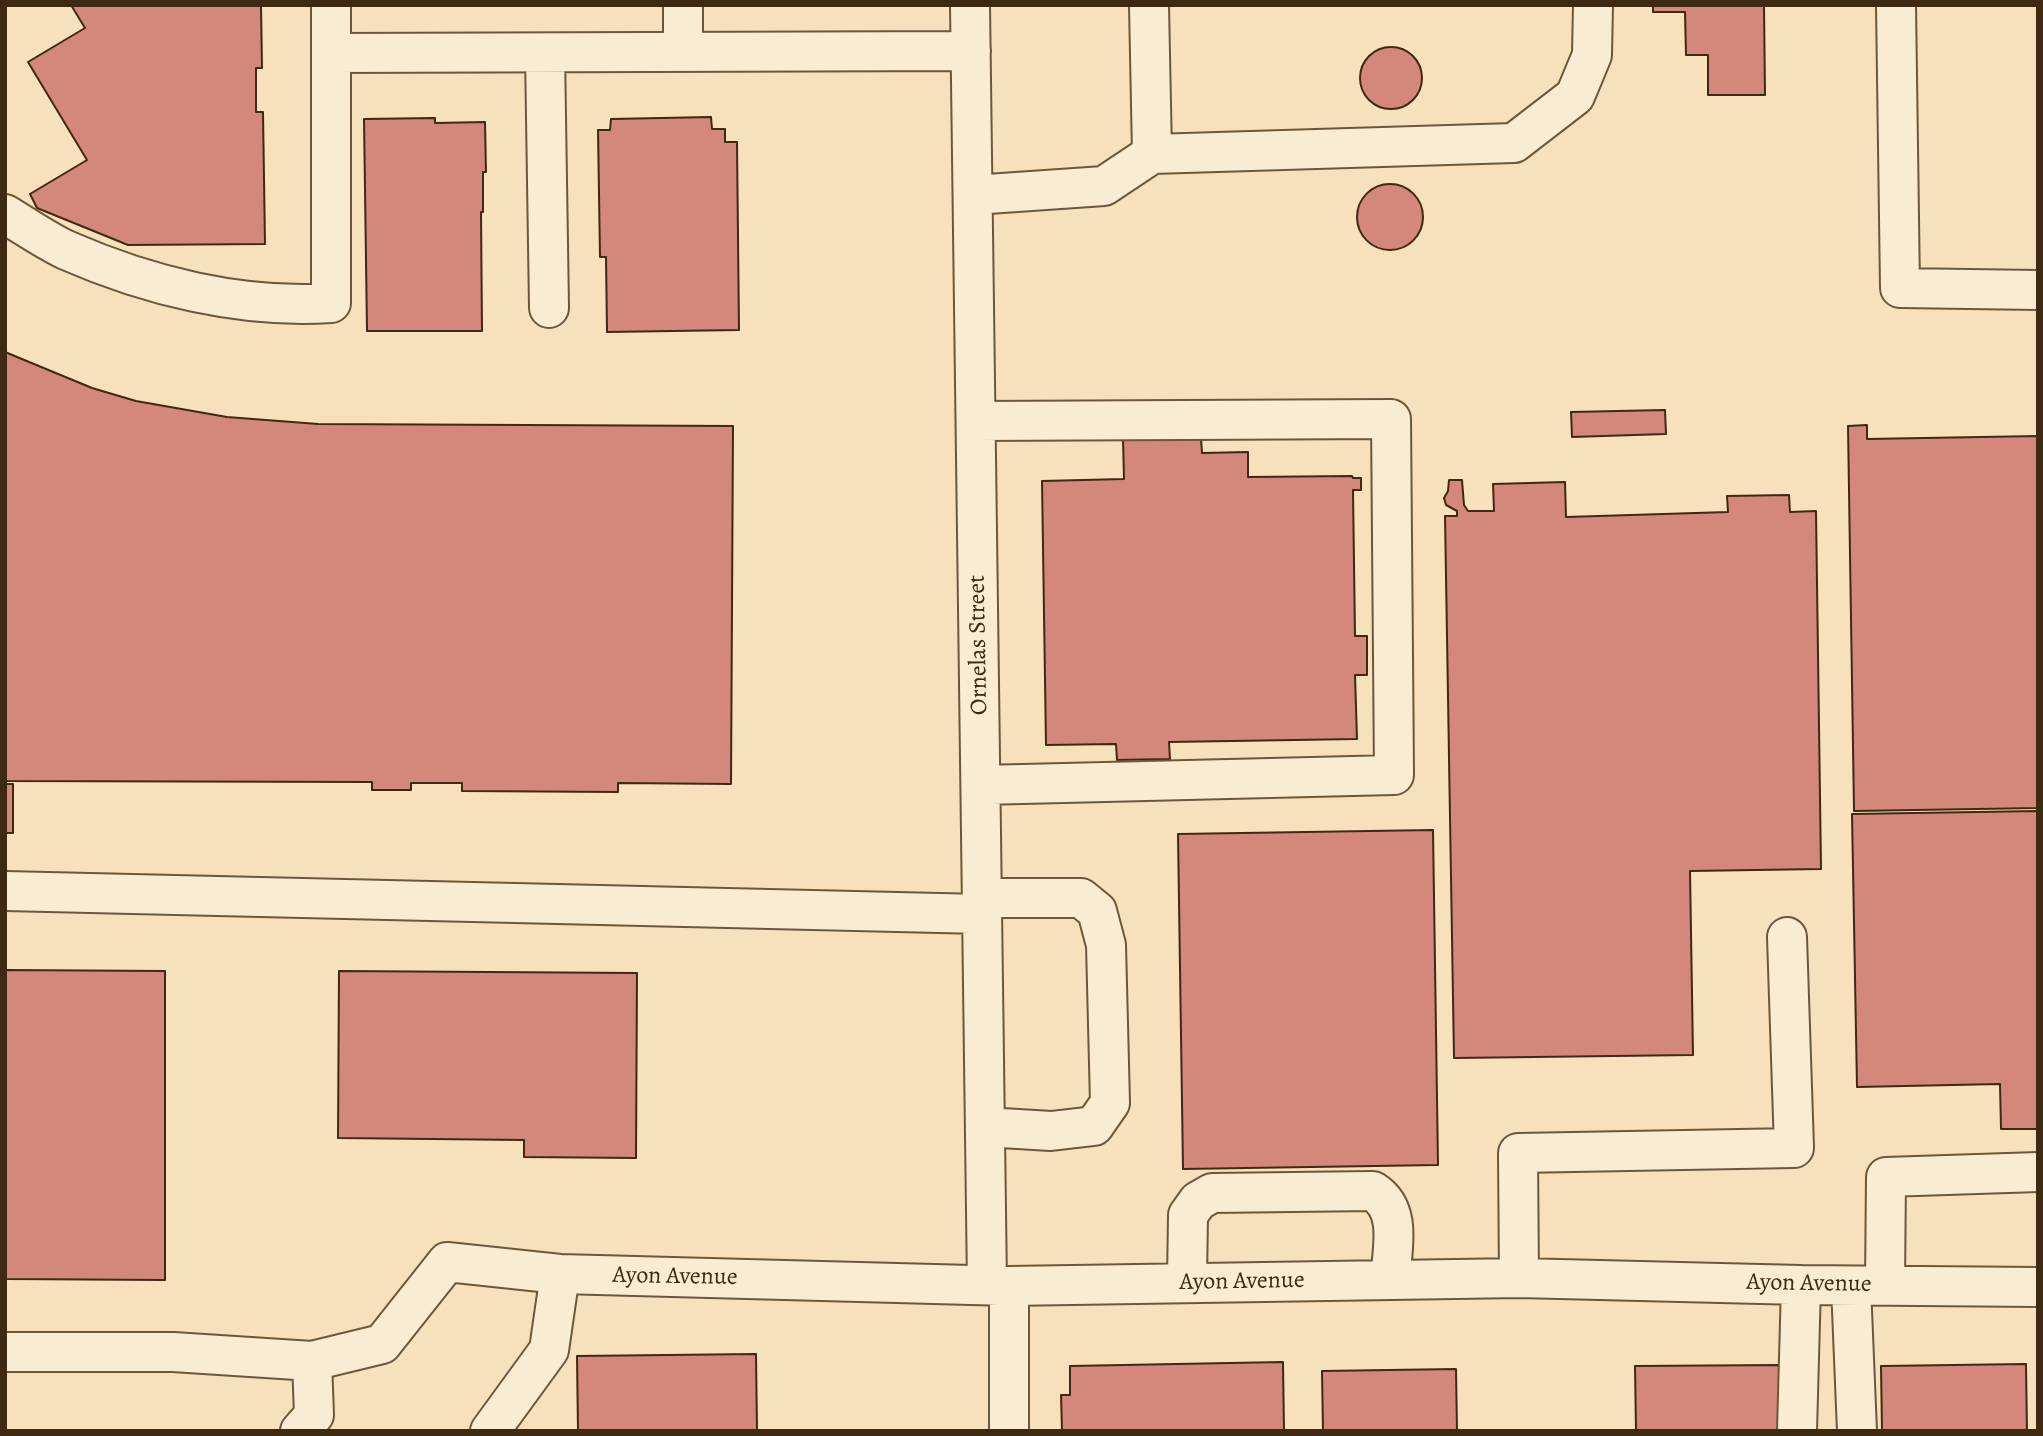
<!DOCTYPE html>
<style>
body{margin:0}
#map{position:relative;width:2043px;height:1436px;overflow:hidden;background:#f7e1bc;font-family:Alegreya,serif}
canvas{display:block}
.frame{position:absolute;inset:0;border:7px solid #3e2912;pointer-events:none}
</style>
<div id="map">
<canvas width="2043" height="1436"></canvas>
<div class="frame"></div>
</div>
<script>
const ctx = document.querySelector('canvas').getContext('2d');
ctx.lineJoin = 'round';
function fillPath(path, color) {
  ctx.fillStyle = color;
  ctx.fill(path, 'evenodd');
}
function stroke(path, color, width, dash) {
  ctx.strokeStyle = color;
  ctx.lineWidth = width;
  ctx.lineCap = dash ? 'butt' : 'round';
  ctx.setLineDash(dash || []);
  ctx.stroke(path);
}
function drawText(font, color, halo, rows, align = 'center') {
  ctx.font = font + ' Alegreya,serif';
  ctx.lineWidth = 5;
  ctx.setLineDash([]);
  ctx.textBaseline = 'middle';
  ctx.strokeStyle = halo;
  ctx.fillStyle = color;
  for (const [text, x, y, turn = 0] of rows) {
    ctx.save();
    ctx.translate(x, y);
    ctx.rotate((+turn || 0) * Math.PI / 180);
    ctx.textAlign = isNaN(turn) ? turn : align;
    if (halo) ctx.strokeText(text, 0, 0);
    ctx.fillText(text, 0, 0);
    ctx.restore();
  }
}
const building = new Path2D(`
 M71 5H261L262 68H256V112H263L265 244 128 245 37 208 30 194 87 160 28 62 85 28Z
 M1653 5H1764L1765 95H1708V55H1686L1685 12H1653Z
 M1360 78a31 31 0 1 1 62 0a31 31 0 1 1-62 0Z
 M711 117 712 129H725V142H737L739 330 607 332 606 257H600L598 130H610L611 119Z
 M435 118V123L485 122 486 172H483V212H481L482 331H367L364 119Z
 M1357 217a33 33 0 1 1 66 0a33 33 0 1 1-66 0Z
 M5 352 92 388 136 401 227 417 318 424 733 426 731 784 618 783V792L462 791V783H411V790H372V782L5 781Z
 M1665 410 1666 434 1572 437 1571 412Z
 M1867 425V439L2038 436V808L1854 811 1848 426Z
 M1201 438 1202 453 1248 452V477L1352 476 1353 478H1361V490H1353L1355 636H1367V675H1355L1357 739 1169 742 1170 759 1117 760 1116 744 1046 745 1042 481 1124 479 1123 439Z
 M1449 480H1462L1464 505 1468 511H1494L1493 484 1565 482 1566 517 1728 512 1727 496 1789 495 1790 512 1816 511 1821 869 1690 871 1693 1055 1454 1058 1445 516H1457V511L1446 505 1444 498 1448 491Z
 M5 784H13V833H5Z
 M2038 811V1129H2001L2000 1084 1857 1087 1852 814Z
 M1433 830 1438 1165 1183 1169 1178 834Z
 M5 970 165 971V1280L5 1279Z
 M339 971 637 973 636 1158 524 1157V1140L338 1138Z
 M756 1354 757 1431H578L577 1356Z
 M1283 1362 1284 1431H1062L1061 1395H1070V1366Z
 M2026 1364 2027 1431H1882L1881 1366Z
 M1782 1365V1431H1636L1635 1366Z
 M1456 1369 1457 1431H1323L1322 1371Z`);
fillPath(building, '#d4887b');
stroke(building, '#3e2912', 2);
const minor = new Path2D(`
 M331 5V53L971 51
 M683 5V52
 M970 5 987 1285
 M1149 5 1152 154
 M1896 5 1900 288 2038 290
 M545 53 549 308
 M973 195 1104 186 1152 154 1514 143 1575 96 1592 55 1593 5
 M5 214C25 226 45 240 66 250 148 286 241 309 331 303V53
 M976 421 1391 419 1394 775 981 785
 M5 891 982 914
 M982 898H1081L1097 911 1106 945 1110 1103 1094 1126 1051 1131 985 1127
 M1519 1278 1518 1153 1794 1148 1787 937
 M1187 1282 1188 1215 1198 1201 1212 1193 1373 1191C1403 1210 1392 1249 1390 1280
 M1885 1285 1886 1177 2038 1172
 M1009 1286V1431
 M1851 1286 1857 1431
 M5 1352H173L312 1361 382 1344 447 1262 560 1274 1009 1286 1519 1278 1801 1285 2038 1287
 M300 1431 314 1415 312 1361
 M490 1431 549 1350 560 1274
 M1797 1431 1801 1285`);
stroke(minor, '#6c573c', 42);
stroke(minor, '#faecd3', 38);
drawText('24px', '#3e2912', '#faecd3', [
 ["Ornelas Street",979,645,-91],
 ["Ayon Avenue",675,1277,1],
 ["Ayon Avenue",1242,1282,-1],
 ["Ayon Avenue",1809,1284,1]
]);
</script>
